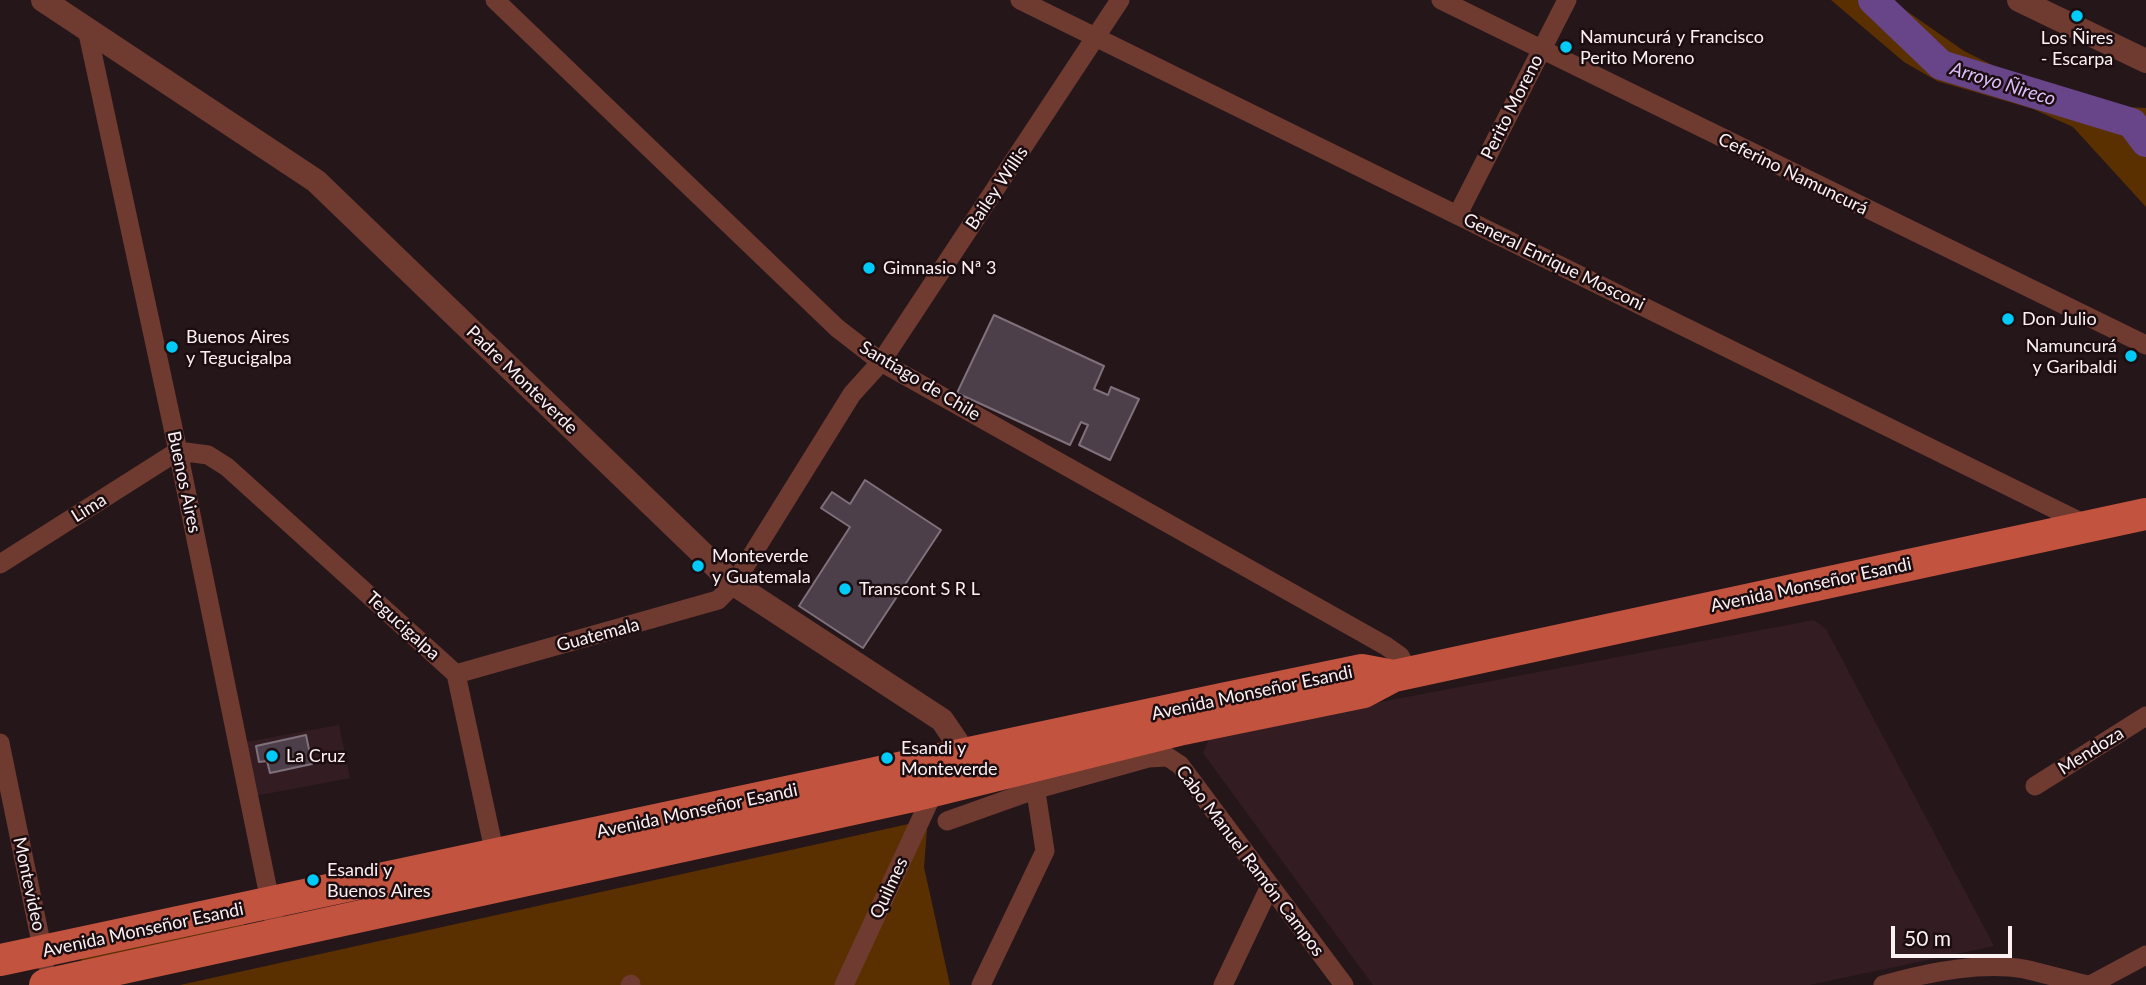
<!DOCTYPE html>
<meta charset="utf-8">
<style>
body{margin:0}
#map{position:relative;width:2146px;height:985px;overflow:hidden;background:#25161a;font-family:Lato,sans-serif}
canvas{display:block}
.scale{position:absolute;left:1891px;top:926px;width:121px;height:32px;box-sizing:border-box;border:4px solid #fbf0f2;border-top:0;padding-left:9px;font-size:21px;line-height:24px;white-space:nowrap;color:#fbf0f2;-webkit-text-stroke:5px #1c0d11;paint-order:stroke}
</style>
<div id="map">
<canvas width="2146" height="985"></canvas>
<div class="scale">50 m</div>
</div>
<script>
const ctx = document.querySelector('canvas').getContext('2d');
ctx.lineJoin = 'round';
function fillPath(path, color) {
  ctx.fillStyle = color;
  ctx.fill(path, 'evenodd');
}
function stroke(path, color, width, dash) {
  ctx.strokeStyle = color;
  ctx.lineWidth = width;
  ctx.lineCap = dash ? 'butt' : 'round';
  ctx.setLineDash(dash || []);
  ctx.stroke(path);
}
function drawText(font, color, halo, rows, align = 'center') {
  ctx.font = font + ' Lato,sans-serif';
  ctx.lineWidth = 5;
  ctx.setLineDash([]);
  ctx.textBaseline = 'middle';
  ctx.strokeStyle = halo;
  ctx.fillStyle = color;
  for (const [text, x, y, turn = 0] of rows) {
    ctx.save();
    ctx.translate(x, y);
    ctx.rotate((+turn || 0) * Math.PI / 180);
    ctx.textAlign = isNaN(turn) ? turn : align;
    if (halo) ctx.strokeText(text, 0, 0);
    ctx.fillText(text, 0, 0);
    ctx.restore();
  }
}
fillPath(new Path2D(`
 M1814 620 1826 629 1994 946 1809 985H1373L1203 753 1211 734Z
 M339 725 350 778 255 796 246 742Z`), '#331d23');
fillPath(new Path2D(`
 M1831 0H1891L1964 51 2071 104 2146 108V207L2073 127 2033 109 1937 81 1904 62Z
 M922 821 927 829 924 867 950 985H180Z
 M243 920 245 930 82 965 81 955Z`), '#5b3000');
stroke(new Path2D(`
 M2132 123 2146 122`), '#684488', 5);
stroke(new Path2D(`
 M1873 0 1941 65 2132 123 2146 142`), '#684488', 30);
const building = new Path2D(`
 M994 315 1104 366 1094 389 1108 395 1111 387 1139 399 1110 460 1079 445 1088 425 1081 422 1070 445 957 393Z
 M865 480 941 530 863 648 799 606 850 527 821 508 832 492 850 504Z
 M306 735 312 764 270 773 267 761 259 762 256 746Z`);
fillPath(building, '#4d3f49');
stroke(building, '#7f707b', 2);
stroke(new Path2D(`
 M495 0 837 328 881 362 1386 646 1400 656 1409 673
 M1020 0 2087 525
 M1441 0 2146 345
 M87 29 178 451 277 935
 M1458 214 1567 0
 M178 451 208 455 227 467 456 674 497 864
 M0 564 178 451
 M456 674 718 600 734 584 852 394 881 362 1120 0
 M0 743 45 962
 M2035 786 2146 716
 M947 821 1037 789 1148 758 1168 757 1180 765 1344 985
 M630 985 631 984
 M844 985 934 791
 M981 985 1045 851 1034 779
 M1223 985 1270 886
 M1883 985C1925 973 1980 961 2024 969 2046 974 2067 980 2088 985
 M2090 985 2146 955`), '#6f3a30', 19);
stroke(new Path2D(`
 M43 0 316 181 734 584 942 720 957 742 965 771
 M2019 0 2146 61`), '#6f3a30', 24);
stroke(new Path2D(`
 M0 960 1222 699 1362 670 1394 676
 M45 985 917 795 1183 729 1364 692 1394 676 2146 514`), '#c2533f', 32);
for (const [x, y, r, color] of [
 [2077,16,7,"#00cbf8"],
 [1566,47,7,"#00cbf8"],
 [869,268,7,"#00cbf8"],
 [2008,319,7,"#00cbf8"],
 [172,347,7,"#00cbf8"],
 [2131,356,7,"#00cbf8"],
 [698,566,7,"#00cbf8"],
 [845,589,7,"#00cbf8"],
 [272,756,7,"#00cbf8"],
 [887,758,7,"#00cbf8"],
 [313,880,7,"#00cbf8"]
]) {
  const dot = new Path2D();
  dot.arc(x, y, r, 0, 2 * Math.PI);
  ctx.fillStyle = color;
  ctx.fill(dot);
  stroke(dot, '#1c0d11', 2.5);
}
drawText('18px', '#fbf0f2', '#1c0d11', [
 ["Namuncurá y Francisco",1580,37],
 ["Perito Moreno",1580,58],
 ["Los Ñires",2077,38,"center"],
 ["- Escarpa",2077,59,"center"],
 ["Gimnasio Nª 3",883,268],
 ["Don Julio",2022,319],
 ["Buenos Aires",186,337],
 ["y Tegucigalpa",186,358],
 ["Namuncurá",2117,346,"right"],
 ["y Garibaldi",2117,367,"right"],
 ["Monteverde",712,556],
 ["y Guatemala",712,577],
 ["Transcont S R L",859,589],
 ["Esandi y",901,748],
 ["Monteverde",901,769],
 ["La Cruz",286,756],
 ["Esandi y",327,870],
 ["Buenos Aires",327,891]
], 'left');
drawText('18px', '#fbf0f2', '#1c0d11', [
 ["Perito Moreno",1512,107,-63],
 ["Ceferino Namuncurá",1793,174,26],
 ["Bailey Willis",997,188,-56],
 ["General Enrique Mosconi",1554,262,26],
 ["Padre Monteverde",522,380,44],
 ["Santiago de Chile",920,381,31],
 ["Buenos Aires",184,482,78],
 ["Lima",89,508,-32],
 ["Avenida Monseñor Esandi",1811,585,-12],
 ["Tegucigalpa",403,626,42],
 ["Guatemala",598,635,-15],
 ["Avenida Monseñor Esandi",1252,693,-12],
 ["Mendoza",2091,751,-32],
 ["Avenida Monseñor Esandi",697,811,-12],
 ["Cabo Manuel Ramón Campos",1250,861,53],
 ["Montevideo",29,884,78],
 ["Quilmes",889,888,-65],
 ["Avenida Monseñor Esandi",143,930,-12]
]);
drawText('italic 19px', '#dcbffa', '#1c0d11', [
 ["Arroyo Ñireco",2003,84,17]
]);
</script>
